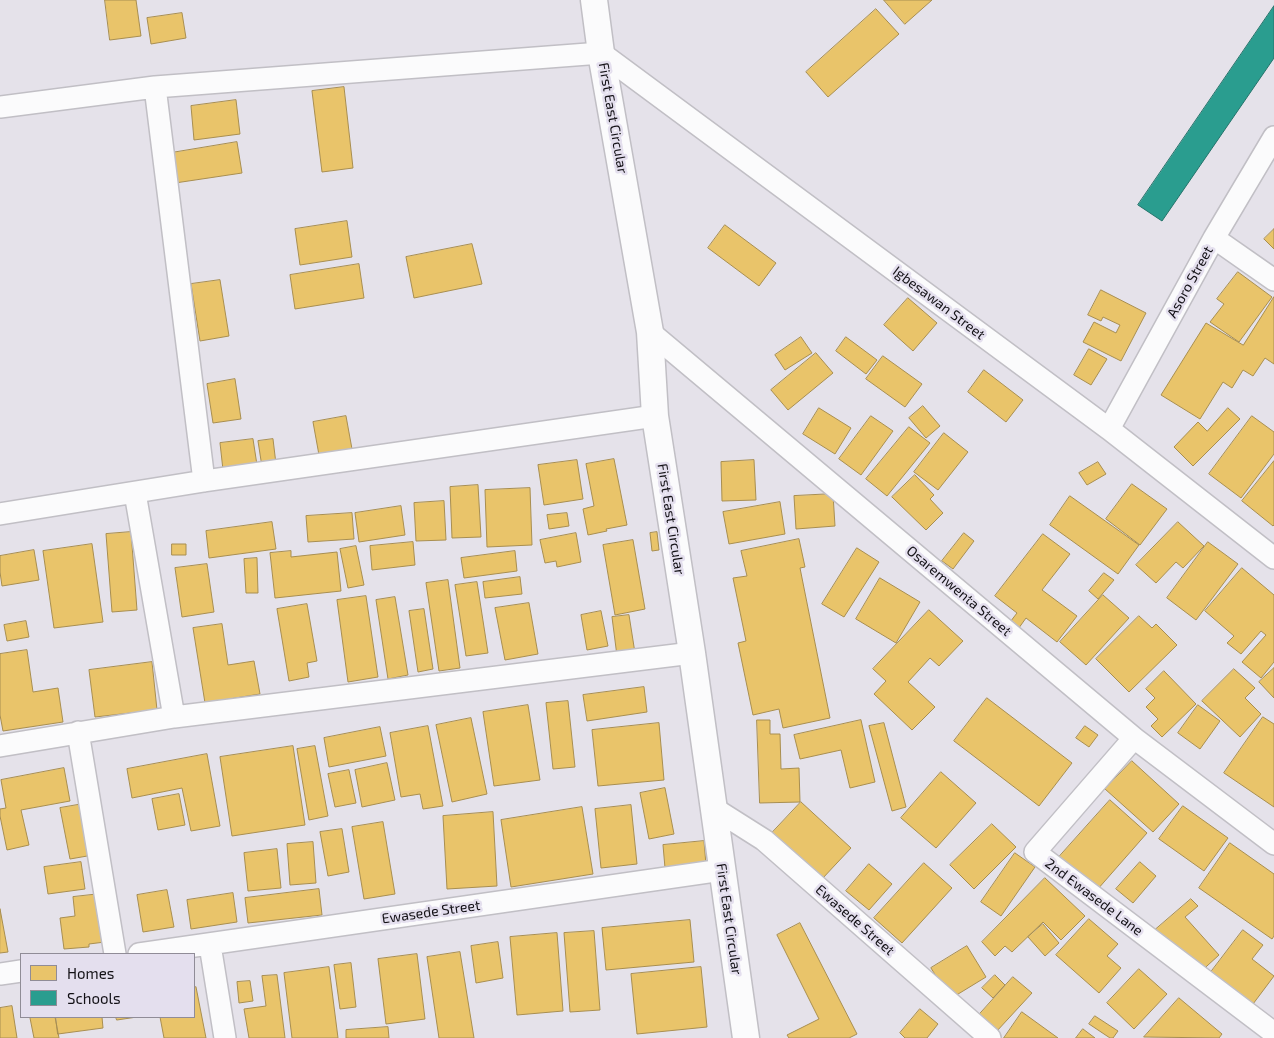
<!DOCTYPE html>
<style>
body{margin:0}
#map{position:relative;width:1274px;height:1038px;overflow:hidden;background:#e5e2ea;font-family:"Exo 2",sans-serif}
canvas{display:block}
.legend{position:absolute;left:20px;top:953px;width:175px;height:65px;box-sizing:border-box;background:#e4dfee;border:1px solid #908c97;margin:0;padding:6px 9px;list-style:none;font-size:15px;color:#121015}
.legend li{display:flex;align-items:center;gap:10px;height:25px}
.legend b{width:25px;border:1px solid #908c97}
</style>
<div id="map">
<canvas width="1274" height="1038"></canvas>
<ul class="legend">
<li><b style="height:14px;background:#e9c46a"></b>Homes</li>
<li><b style="height:14px;background:#2a9d8f"></b>Schools</li>
</ul>
</div>
<script>
const ctx = document.querySelector('canvas').getContext('2d');
ctx.lineJoin = 'round';
function fillPath(path, color) {
  ctx.fillStyle = color;
  ctx.fill(path, 'evenodd');
}
function stroke(path, color, width, dash) {
  ctx.strokeStyle = color;
  ctx.lineWidth = width;
  ctx.lineCap = dash ? 'butt' : 'round';
  ctx.setLineDash(dash || []);
  ctx.stroke(path);
}
function drawText(font, color, halo, rows, align = 'center') {
  ctx.font = font + ' "Exo 2",sans-serif';
  ctx.lineWidth = 5;
  ctx.setLineDash([]);
  ctx.textBaseline = 'middle';
  ctx.strokeStyle = halo;
  ctx.fillStyle = color;
  for (const [text, x, y, turn = 0] of rows) {
    ctx.save();
    ctx.translate(x, y);
    ctx.rotate((+turn || 0) * Math.PI / 180);
    ctx.textAlign = isNaN(turn) ? turn : align;
    if (halo) ctx.strokeText(text, 0, 0);
    ctx.fillText(text, 0, 0);
    ctx.restore();
  }
}
const homes = new Path2D(`
 M105 0H136L141 36 110 40Z
 M884 0H932L905 24Z
 M876 9 899 34 828 97 806 72Z
 M182 13 186 38 151 44 147 18Z
 M344 87 353 168 322 172 312 91Z
 M236 100 240 134 194 140 191 106Z
 M237 142 242 173 175 183 171 153Z
 M347 221 352 257 300 265 295 229Z
 M725 225 776 263 759 286 708 248Z
 M1274 229V249L1264 239Z
 M472 244 482 284 414 298 406 257Z
 M359 264 364 298 295 309 290 275Z
 M1238 272 1272 297 1239 342 1210 322 1224 304 1217 299Z
 M220 280 229 336 200 341 191 284Z
 M1101 290 1146 313 1121 361 1083 342 1094 322 1116 333 1120 325 1103 317 1101 321 1088 315Z
 M1274 297V364L1265 358 1253 376 1243 370 1232 388 1223 382 1200 419 1161 395 1206 323 1243 345Z
 M908 298 937 323 913 351 884 325Z
 M801 337 812 353 785 370 775 355Z
 M846 337 877 360 866 374 836 351Z
 M1089 349 1107 359 1091 385 1074 375Z
 M816 353 833 373 788 410 771 390Z
 M883 356 922 384 905 407 866 379Z
 M984 370 1023 400 1006 422 968 392Z
 M235 379 241 419 213 423 207 384Z
 M923 406 940 426 926 438 909 418Z
 M819 408 851 428 835 454 803 434Z
 M1228 408 1240 419 1193 466 1174 447 1198 422 1207 431Z
 M346 416 352 449 319 455 313 422Z
 M871 416 893 431 861 475 839 459Z
 M1252 416 1274 432V454L1241 498 1209 474Z
 M909 427 930 443 887 496 866 479Z
 M944 433 968 452 938 490 914 472Z
 M253 439 257 465 223 470 220 443Z
 M273 439 276 464 262 467 258 441Z
 M614 459 627 525 606 529 607 531 588 535 583 509 594 506 586 464Z
 M577 460 583 499 544 505 538 465Z
 M754 460 756 500 722 501 721 462Z
 M1274 461V525L1273 526 1242 501Z
 M1098 462 1106 474 1087 485 1079 473Z
 M915 475 934 495 930 499 943 513 926 530 892 497Z
 M1132 484 1167 509 1140 545 1106 519Z
 M478 485 481 537 452 538 450 487Z
 M530 488 532 545 487 547 485 490Z
 M833 494 835 526 796 529 794 496Z
 M1070 496 1139 545 1118 574 1050 525Z
 M444 501 446 540 416 541 414 503Z
 M780 502 785 534 729 544 723 512Z
 M401 506 405 535 359 542 355 513Z
 M352 513 354 539 308 542 306 516Z
 M567 513 569 526 549 529 547 515Z
 M272 522 276 549 209 558 206 531Z
 M1178 522 1204 546 1183 568 1176 562 1156 583 1136 565Z
 M131 532 137 610 112 612 106 534Z
 M657 532 659 550 652 551 650 533Z
 M576 533 581 562 557 567 556 561 545 563 540 540Z
 M964 533 974 541 953 569 942 561Z
 M1043 534 1070 554 1042 590 1077 616 1057 642 1026 618 1016 632 1007 626 1017 613 995 596Z
 M799 539 805 567 800 568 830 718 783 728 779 709 753 715 738 643 746 641 733 578 747 576 741 551Z
 M633 540 645 609 615 615 603 545Z
 M413 542 415 565 372 570 370 546Z
 M1208 542 1238 564 1196 620 1167 598Z
 M92 544 103 622 54 628 43 551Z
 M172 544H186V555H172Z
 M356 546 364 585 348 588 340 549Z
 M857 548 879 562 844 617 822 604Z
 M34 550 39 580 2 586 0 572V556Z
 M291 551V557L337 552 341 591 275 598 270 553Z
 M515 551 517 571 464 578 461 558Z
 M257 558 258 593H246L244 559Z
 M207 564 214 612 182 617 175 568Z
 M1242 568 1274 595V662L1261 678 1242 662 1266 635 1261 631 1241 654 1227 643 1234 636 1205 611Z
 M1104 573 1114 580 1098 599 1089 591Z
 M520 577 522 594 485 598 483 582Z
 M880 578 920 602 896 643 856 619Z
 M448 580 460 668 439 671 426 583Z
 M477 582 488 653 466 656 455 585Z
 M1103 595 1129 618 1086 665 1060 642Z
 M366 596 378 677 348 682 337 600Z
 M395 597 408 675 388 679 376 600Z
 M529 603 538 654 505 660 495 608Z
 M307 604 317 661 307 663 309 677 289 681 277 609Z
 M424 609 433 669 418 672 409 611Z
 M929 610 963 641 939 666 930 658 908 682 935 707 912 730 874 694 886 681 873 669Z
 M601 611 608 646 587 650 581 615Z
 M629 615 635 653 617 656 612 617Z
 M1139 616 1152 628 1156 624 1177 645 1129 692 1096 659Z
 M26 621 29 637 7 641 4 625Z
 M222 624 228 665 254 661 260 694 205 703 193 628Z
 M27 650 33 692 58 688 63 722 3 731 0 715V654Z
 M152 662 157 710 95 717 89 670Z
 M1274 668V698L1259 682Z
 M1234 669 1255 688 1245 698 1261 714 1240 737 1202 701Z
 M1164 671 1196 704 1162 737 1151 726 1158 719 1146 707 1155 698 1146 689Z
 M644 687 647 712 587 721 583 695Z
 M987 698 1072 763 1039 806 954 741Z
 M568 701 575 767 553 769 546 703Z
 M528 705 540 780 494 786 483 712Z
 M1198 705 1220 721 1200 749 1178 733Z
 M1263 717 1274 724V807L1224 773Z
 M471 718 487 794 452 802 436 725Z
 M757 720H770V734H780L781 769 799 768 800 802 760 803Z
 M861 720 875 782 850 788 841 750 800 759 794 735Z
 M659 723 664 780 598 786 592 730Z
 M884 723 906 807 892 811 869 726Z
 M428 726 443 806 423 809 420 794 401 797 390 733Z
 M1085 726 1098 735 1089 747 1076 738Z
 M380 727 386 756 329 767 324 738Z
 M293 746 305 825 232 836 220 757Z
 M315 746 328 816 309 820 297 749Z
 M207 754 220 826 191 831 182 788 132 798 127 769Z
 M1132 761 1179 804 1153 832 1105 789Z
 M387 763 395 800 362 807 355 770Z
 M64 768 70 801 21 810 29 845 7 850 0 816V809L6 808 1 780Z
 M349 770 356 803 335 807 328 774Z
 M941 772 976 803 936 848 901 818Z
 M665 788 674 834 649 839 640 793Z
 M179 794 185 825 158 830 152 799Z
 M1110 800 1147 833 1097 890 1059 857Z
 M801 802 851 848 822 879 771 834Z
 M83 804 93 855 70 859 60 808Z
 M631 805 637 864 601 868 595 809Z
 M1183 806 1228 838 1204 871 1159 839Z
 M582 807 593 874 511 887 501 820Z
 M493 812 497 886 447 889 443 816Z
 M383 822 395 894 364 899 352 827Z
 M992 824 1016 847 974 889 950 865Z
 M342 829 349 872 328 876 320 832Z
 M704 841 706 865 665 868 663 845Z
 M313 842 316 883 290 885 287 844Z
 M1230 843 1274 874V936L1272 939 1199 888Z
 M277 849 281 888 248 891 244 853Z
 M1015 853 1035 867 1001 916 981 902Z
 M81 862 85 889 48 894 44 867Z
 M1140 862 1156 876 1133 903 1116 889Z
 M924 863 952 888 902 943 874 918Z
 M869 864 892 884 869 910 846 891Z
 M1045 878 1085 916 1061 940 1043 922 1012 952 1005 946 995 956 982 942Z
 M319 889 322 915 248 923 245 898Z
 M167 890 174 927 143 932 137 895Z
 M233 893 237 922 191 929 187 900Z
 M100 894 105 942 89 944V947L64 949 60 918 75 916 73 897Z
 M1191 899 1198 906 1185 917 1219 955 1196 976 1155 930Z
 M0 909 8 952 0 953Z
 M1089 919 1118 944 1107 956 1121 968 1099 993 1056 955Z
 M690 920 694 962 606 970 602 928Z
 M800 923 857 1034 849 1038H789L787 1035 819 1019 777 935Z
 M1043 924 1059 943 1045 956 1028 937Z
 M1243 930 1263 945 1252 959 1274 976 1253 1004 1211 972Z
 M594 931 600 1010 570 1012 564 933Z
 M557 933 563 1011 517 1015 510 937Z
 M498 942 503 978 476 983 471 946Z
 M967 946 986 977 950 999 931 968Z
 M460 952 474 1038H439L427 957Z
 M417 954 425 1019 386 1024 378 959Z
 M351 963 356 1007 340 1009 334 965Z
 M329 967 338 1038H292L284 973Z
 M701 967 707 1027 637 1034 631 974Z
 M1139 969 1167 994 1134 1029 1107 1003Z
 M277 975 285 1038H249L244 1009 266 1006 262 976Z
 M995 975 1005 985 993 998 982 988Z
 M1013 977 1032 993 996 1032 978 1016Z
 M250 981 253 1001 239 1003 237 982Z
 M196 987 206 1038H164L160 1017H194V988Z
 M1179 998 1222 1034 1219 1038 1144 1037Z
 M12 1006 17 1038H0V1008Z
 M920 1009 938 1024 927 1038H905L900 1033Z
 M1022 1012 1058 1038H1004Z
 M1095 1016 1118 1031 1113 1038H1110L1089 1024Z
 M34 1017H55L59 1038H34L30 1018Z
 M56 1017H102L103 1028 58 1034Z
 M116 1017H137L117 1020Z
 M388 1027 389 1038H346V1030Z
 M1083 1029 1095 1038H1076Z`);
fillPath(homes, '#e9c46a');
stroke(homes, '#a88e50', 1);
const schools = new Path2D(`
 M1274 6V58L1162 221 1138 205Z`);
fillPath(schools, '#2a9d8f');
stroke(schools, '#23736a', 1);
const minor = new Path2D(`
 M155 87 204 481
 M0 107 155 87 601 53 1109 429 1274 558
 M1214 238 1274 280
 M650 332 1134 738 1274 844
 M1109 429 1214 238 1274 137
 M135 493 174 717
 M0 514 204 481 655 416
 M78 732 115 954
 M1134 738 1035 852 1274 1033
 M0 746 174 717 692 653
 M715 809 764 840 990 1038
 M210 945 225 1038
 M139 954 722 870
 M0 974 21 971`);
const tertiary = new Path2D(`
 M594 0 601 53 650 332 655 416 692 653 746 1038`);
stroke(minor, '#c1bfc5', 24);
stroke(tertiary, '#c1bfc5', 29);
stroke(minor, '#fbfbfc', 21);
stroke(tertiary, '#fbfbfc', 26);
drawText('14px', '#121015', '#e4dfee', [
 ["First East Circular",613,118,80],
 ["Asoro Street",1190,282,-61],
 ["Igbesawan Street",939,303,37],
 ["First East Circular",671,519,81],
 ["Osaremwenta Street",959,591,40],
 ["2nd Ewasede Lane",1094,897,37],
 ["Ewasede Street",431,912,-8],
 ["First East Circular",729,919,82],
 ["Ewasede Street",855,920,41]
]);
</script>
